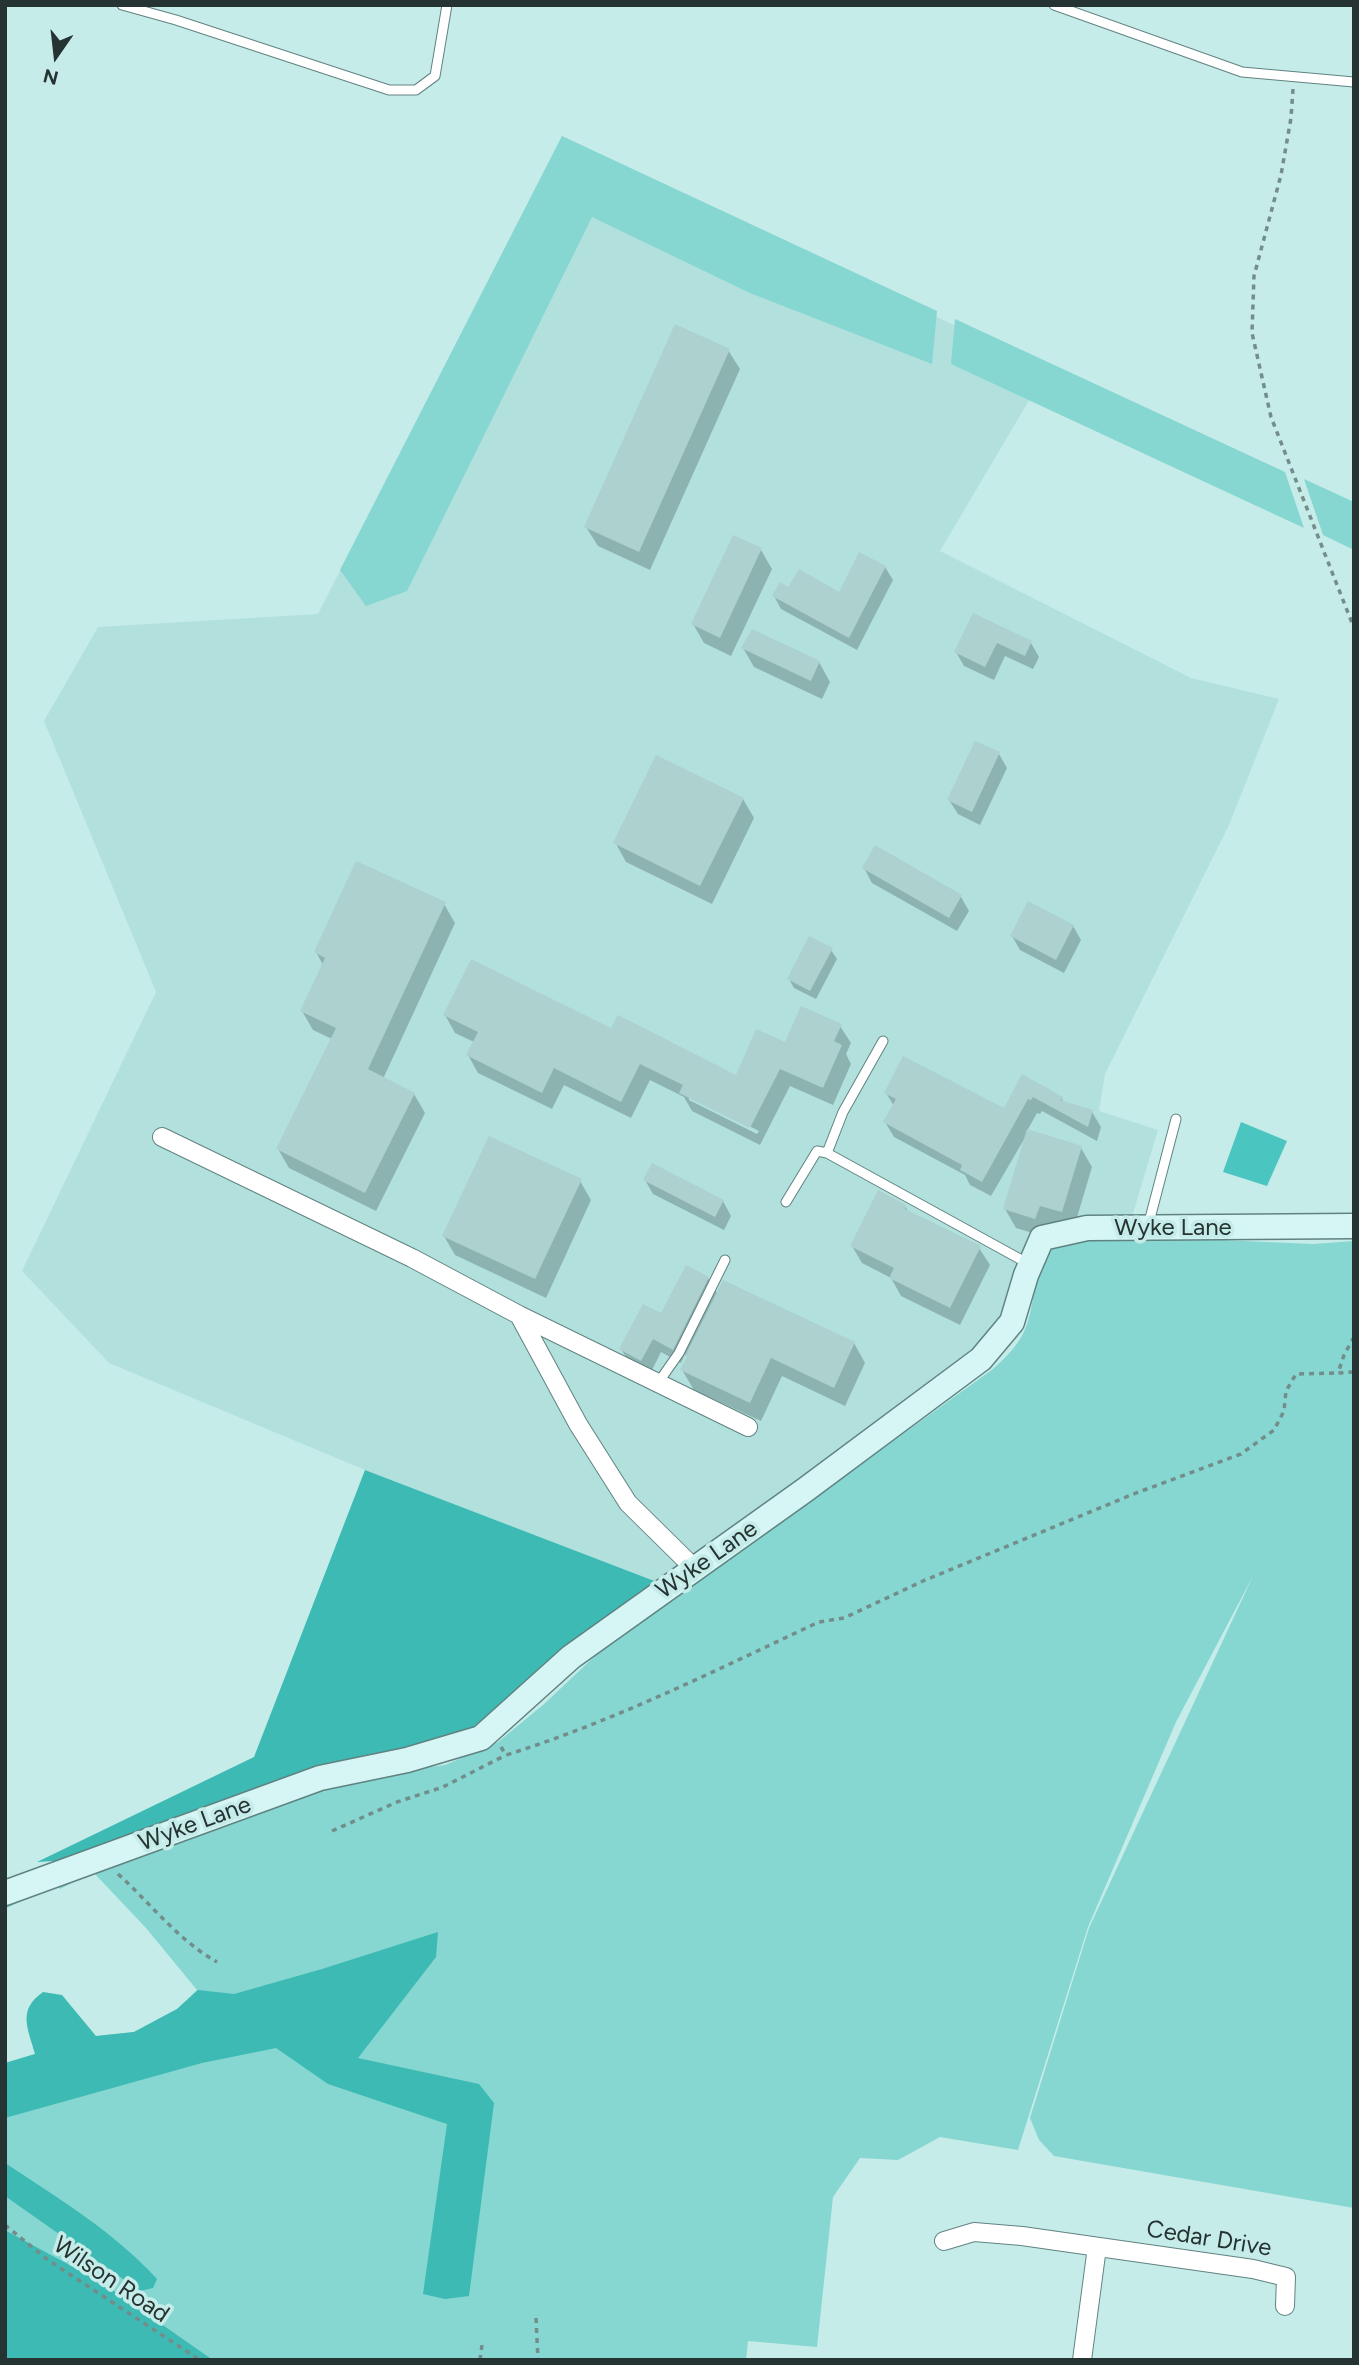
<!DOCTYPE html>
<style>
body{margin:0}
#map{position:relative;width:1359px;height:2365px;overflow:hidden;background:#c6ece9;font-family:Figtree,sans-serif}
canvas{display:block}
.frame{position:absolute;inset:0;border:7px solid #253332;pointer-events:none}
.north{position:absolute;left:21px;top:21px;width:70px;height:70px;-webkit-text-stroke:5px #c6ece9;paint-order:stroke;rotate:194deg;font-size:19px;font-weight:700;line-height:28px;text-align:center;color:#253332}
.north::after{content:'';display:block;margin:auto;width:24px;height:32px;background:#253332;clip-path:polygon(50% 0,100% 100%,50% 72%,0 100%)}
</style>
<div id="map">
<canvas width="1359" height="2365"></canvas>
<div class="frame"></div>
<div class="north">N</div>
</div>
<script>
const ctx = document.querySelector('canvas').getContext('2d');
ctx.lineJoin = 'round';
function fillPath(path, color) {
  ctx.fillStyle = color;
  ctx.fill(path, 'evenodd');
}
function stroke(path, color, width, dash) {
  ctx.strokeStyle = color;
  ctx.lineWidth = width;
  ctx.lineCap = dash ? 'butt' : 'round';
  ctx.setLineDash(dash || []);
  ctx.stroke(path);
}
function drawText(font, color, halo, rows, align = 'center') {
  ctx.font = font + ' Figtree,sans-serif';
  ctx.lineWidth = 7;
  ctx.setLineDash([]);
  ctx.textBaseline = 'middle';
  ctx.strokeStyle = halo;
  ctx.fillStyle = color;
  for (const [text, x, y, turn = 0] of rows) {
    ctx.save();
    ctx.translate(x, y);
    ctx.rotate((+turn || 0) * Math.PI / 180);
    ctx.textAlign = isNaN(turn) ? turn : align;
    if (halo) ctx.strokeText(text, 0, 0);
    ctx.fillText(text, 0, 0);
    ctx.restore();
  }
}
fillPath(new Path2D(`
 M562 136 1047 370 940 551 1191 678 1279 699 1229 825 1105 1074 1099 1111 1158 1130 1129 1227 1042 1238 1012 1322 670 1587 365 1470 109 1363 22 1271 156 992 44 721 98 627 318 614Z`), '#b1e0dd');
fillPath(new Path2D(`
 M562 136 937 311 932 364 750 293 592 217 407 591 366 606 340 570Z
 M955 319 1285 472 1304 528 951 364Z
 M1304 479 1354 502V550L1323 535Z
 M1173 1238 1313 1244 1354 1241V2208L1054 2156 1039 2140 1030 2118 1089 1928 1253 1576 1176 1722 1088 1927 1018 2150 940 2137 898 2160 860 2158 833 2197 817 2347 748 2341 746 2360H213L103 2283 5 2230V2063L96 2036 134 2032 177 2009 197 1990 146 1928 93 1872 60 1889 56 1884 5 1909V1903L284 1787 445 1765 498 1742 543 1705 595 1656 993 1369C1007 1356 1019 1345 1026 1327 1036 1303 1033 1256 1059 1244 1083 1232 1145 1238 1173 1238Z`), '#86d6d1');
fillPath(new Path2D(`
 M365 1470 670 1587 481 1738 102 1858 37 1862 254 1757Z
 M438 1932 436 1957 358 2058 479 2084 494 2103 469 2296 445 2299 423 2294 447 2124 328 2084 276 2048 202 2063 5 2118V2063L35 2054C28 2028 17 2010 43 1992L62 1995 96 2036 134 2032 177 2009 198 1990 234 1994 322 1969Z
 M5 2163C58 2198 114 2232 157 2279L153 2288 140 2291 5 2196Z
 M5 2230 103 2283 213 2360H5Z`), '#3dbab4');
fillPath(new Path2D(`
 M1241 1122 1287 1141 1267 1186 1223 1172Z`), '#4bc5bf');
fillPath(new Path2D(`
 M728 350 740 369 650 570 598 546 586 527Z
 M761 550 772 569 731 656 704 643 693 624Z
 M885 567 893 580 857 650 781 609 774 596 789 589 840 594Z
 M974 615 1031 643 1039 657 1033 669 1005 656 994 680 964 666 956 652Z
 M743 648 819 662 830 682 822 699 754 667Z
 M999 754 1007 768 980 825 958 814 949 800Z
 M743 799 754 818 712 904 626 862 615 842Z
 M864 868 961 897 969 911 957 931 872 883Z
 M444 904 455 923 383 1079 414 1094 425 1113 376 1211 289 1168 278 1149 332 1039 313 1030 302 1011 323 965 316 952Z
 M1073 926 1081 940 1064 973 1020 950 1012 936Z
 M831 950 837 959 816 999 794 988 789 979Z
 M445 1015 612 1031 736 1077 786 1044 840 1026 851 1043 846 1054 851 1064 833 1105 790 1086 760 1145 692 1111 684 1097 650 1080 631 1118 564 1085 552 1109 478 1073 468 1055 474 1042 455 1033ZM689 1096 759 1131 757 1134 689 1100Z
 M1023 1077 1061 1098 1065 1104 1092 1112 1101 1127 1097 1141 1042 1111 1040 1114 1037 1113 1027 1131 1081 1148 1092 1167 1073 1231 1046 1237 1016 1228 1005 1209 1026 1136 991 1196 970 1185 965 1175 894 1137 885 1122 894 1106 886 1093 1004 1110Z
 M645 1180 723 1201 731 1216 724 1230 653 1194Z
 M580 1181 591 1200 546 1298 455 1255 444 1236Z
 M905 1206 909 1213 979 1248 990 1265 960 1325 901 1296 891 1278 862 1263 852 1246Z
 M708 1278 718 1295 854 1343 865 1363 845 1406 782 1376 761 1421 694 1390 682 1370 688 1358 685 1354 681 1363 661 1352 650 1374 630 1364 621 1349Z`), '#0003');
fillPath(new Path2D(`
 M675 324 730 349 639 552 584 527Z
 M733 535 762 548 720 638 691 624Z
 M859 552 886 566 849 638 772 596 780 582 788 587 799 569 839 592Z
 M973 613 1032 641 1025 656 997 643 985 667 954 652Z
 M752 629 820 661 811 681 741 648Z
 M975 741 1000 752 972 812 947 800Z
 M656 755 744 798 700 886 613 843Z
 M875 845 962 895 949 918 862 868Z
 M356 861 446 902 368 1069 415 1093 365 1193 276 1149 336 1028 300 1011 325 958 314 952Z
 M1028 901 1074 925 1056 960 1010 936Z
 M809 936 833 948 810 991 787 979Z
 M471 959 611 1028 618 1015 736 1075 756 1029 785 1042 801 1006 842 1024 834 1041 842 1045 823 1088 780 1069 750 1128 679 1093 683 1085 640 1064 621 1102 554 1068 542 1093 466 1055 478 1032 443 1015Z
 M903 1056 1004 1108 1022 1074 1063 1097 1060 1100 1093 1110 1088 1127 1033 1097 1031 1100 1028 1099 982 1182 960 1170 962 1165 883 1122 896 1099 884 1093Z
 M1027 1129 1082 1146 1062 1212 1040 1206 1035 1219 1003 1209Z
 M489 1136 582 1179 535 1279 442 1236Z
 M652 1163 724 1200 715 1217 643 1180Z
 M878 1190 906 1205 905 1209 981 1246 950 1308 889 1278 894 1268 850 1246Z
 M686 1265 709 1277 673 1350 653 1339 641 1361 619 1349 643 1304 661 1313Z
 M723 1280 855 1342 834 1388 771 1358 750 1403 680 1370 687 1357 685 1356Z`), '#acd1ce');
const lane = new Path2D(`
 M122 5 176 20 389 90H416L435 76 447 5
 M1054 5 1242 72 1354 82
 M827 1153 843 1112 883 1041
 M786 1202 817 1151 827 1153 1029 1264
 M1148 1226 1176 1119
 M658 1383 679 1353 725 1260`);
const street = new Path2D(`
 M162 1137 412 1258 519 1315 578 1424 628 1503 695 1569
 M519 1315 748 1427
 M944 2241 974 2232 1022 2236 1253 2269 1286 2277 1285 2306
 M1082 2360 1097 2247`);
const secondary = new Path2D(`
 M5 1893 320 1778 407 1760 481 1738 571 1657 805 1490 981 1359 1012 1322 1026 1275 1042 1238 1087 1228 1354 1226`);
stroke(lane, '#608381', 11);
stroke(street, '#608381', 20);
stroke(secondary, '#608381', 27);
stroke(new Path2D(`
 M1293 89 1291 118 1281 175 1254 276 1252 333 1271 417 1354 628
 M1354 1337 1344 1355 1338 1373 1354 1372
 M501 1747 506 1755C615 1721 716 1670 819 1622L844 1618 923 1581 1136 1493 1241 1454 1274 1430 1284 1411 1286 1391 1296 1374 1338 1373
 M332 1831 397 1802 443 1787 506 1755
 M118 1874C151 1904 178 1940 217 1962
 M5 2225 48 2260 200 2360
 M536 2318 538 2360
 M480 2360 482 2345`), '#738d8b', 3.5, [5, 5]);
stroke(lane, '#fff', 9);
stroke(street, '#fff', 18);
stroke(secondary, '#d5f6f4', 24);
drawText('24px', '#253332', '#c6ece9', [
 ["Wyke Lane",1173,1228],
 ["Wyke Lane",707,1560,-35],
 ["Wyke Lane",195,1824,-20],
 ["Cedar Drive",1209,2239,9],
 ["Wilson Road",111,2280,34]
]);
</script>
